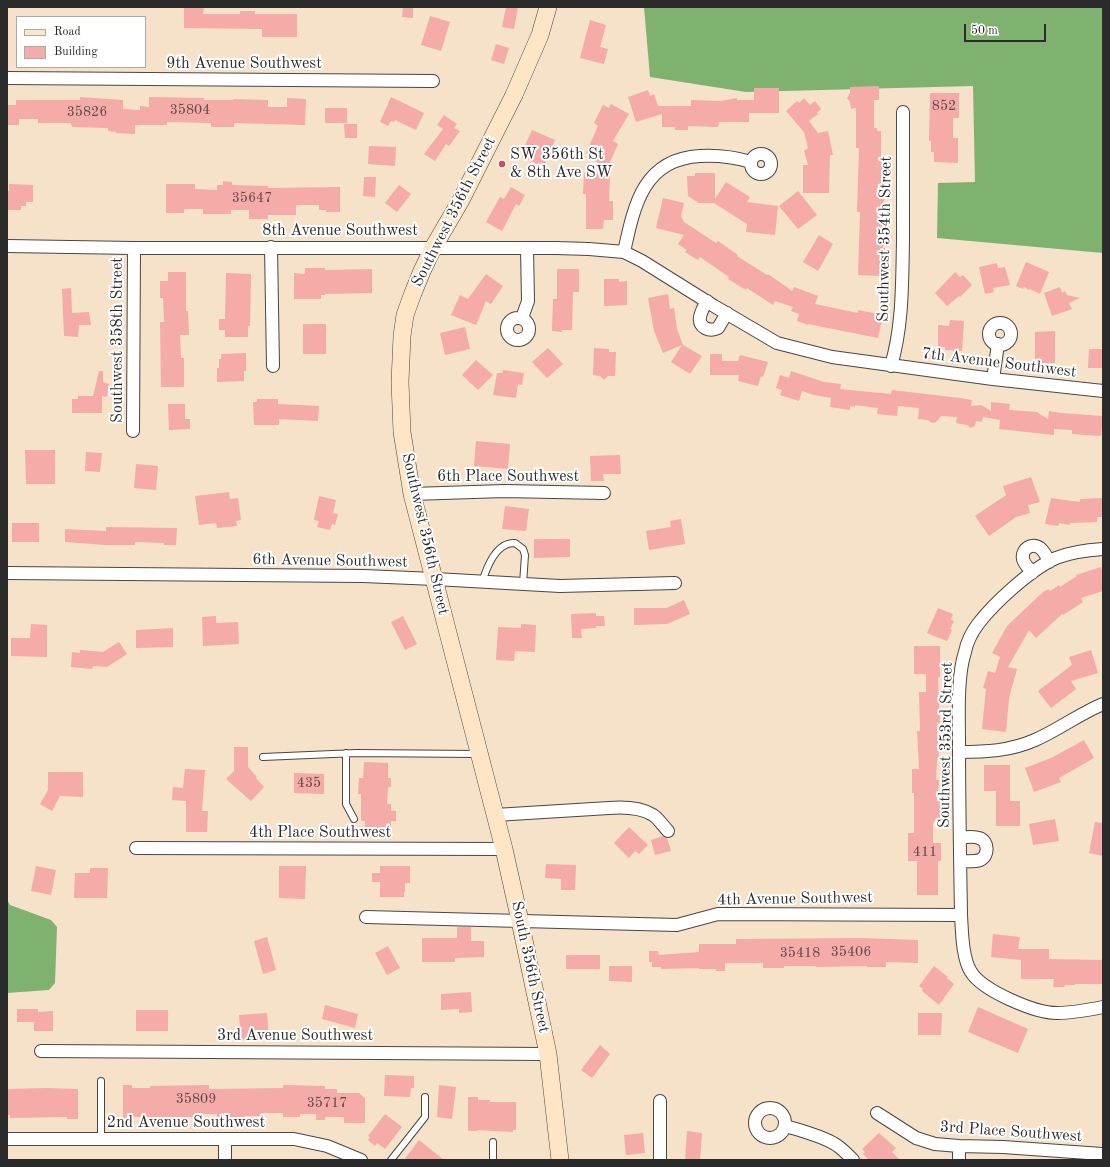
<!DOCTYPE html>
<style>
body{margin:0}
#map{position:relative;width:1110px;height:1167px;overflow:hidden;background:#f6e1c9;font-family:"Old Standard TT",serif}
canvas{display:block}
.frame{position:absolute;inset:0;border:8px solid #2b2b2b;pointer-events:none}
.legend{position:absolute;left:16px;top:16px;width:130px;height:52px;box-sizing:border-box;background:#fff;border:1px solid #aaa;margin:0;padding:5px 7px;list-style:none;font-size:12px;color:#2b2b2b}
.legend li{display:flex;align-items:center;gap:8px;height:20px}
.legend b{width:20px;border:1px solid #aaa}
.scale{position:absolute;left:964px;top:24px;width:82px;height:18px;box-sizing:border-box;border:2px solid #2b2b2b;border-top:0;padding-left:5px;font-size:12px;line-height:14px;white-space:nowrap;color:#2b2b2b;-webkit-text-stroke:3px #fff;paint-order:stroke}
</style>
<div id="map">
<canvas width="1110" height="1167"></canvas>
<div class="frame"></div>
<ul class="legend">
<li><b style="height:5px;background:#fde5c5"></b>Road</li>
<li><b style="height:11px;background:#f5aba7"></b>Building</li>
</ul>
<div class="scale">50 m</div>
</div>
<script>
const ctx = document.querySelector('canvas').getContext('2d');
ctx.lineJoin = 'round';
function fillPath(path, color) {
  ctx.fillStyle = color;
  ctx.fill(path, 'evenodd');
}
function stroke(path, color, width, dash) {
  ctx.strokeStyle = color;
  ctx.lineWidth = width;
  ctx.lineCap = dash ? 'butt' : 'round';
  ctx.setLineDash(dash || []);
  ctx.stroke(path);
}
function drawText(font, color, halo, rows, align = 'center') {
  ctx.font = font + ' "Old Standard TT",serif';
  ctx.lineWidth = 4;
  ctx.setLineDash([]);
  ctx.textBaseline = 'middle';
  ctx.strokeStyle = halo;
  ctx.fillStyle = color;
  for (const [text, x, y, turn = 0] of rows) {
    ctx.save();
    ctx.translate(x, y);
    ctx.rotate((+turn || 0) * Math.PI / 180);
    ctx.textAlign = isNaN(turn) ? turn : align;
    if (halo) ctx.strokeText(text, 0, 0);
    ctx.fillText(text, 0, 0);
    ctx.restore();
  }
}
fillPath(new Path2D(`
 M644 7H1103V253L937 238 938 183 975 182 973 86 746 92 650 77Z
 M7 900 10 905 51 920 57 927 55 983 49 990 7 993Z`), '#7fb26e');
fillPath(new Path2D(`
 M184 7H204L203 14H240V11H255V14H297V37H262V29L184 28Z
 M403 7H413V18L402 17Z
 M506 7H518L514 29 502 27Z
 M430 16 450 22 441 51 421 45Z
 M590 20 606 25 600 47 608 49 604 64 580 58Z
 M496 44 509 48 504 64 491 60Z
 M879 86V100H874V128H877V131H881V162H884V203H882L883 248H885V260L880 259V276L858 275 860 212H857L859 148H856V108L851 109 850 102 847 98 850 93V87Z
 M754 88H779V113H749V122H719L718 127 688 126V130H675V127H662V114L636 122 628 97 648 90 650 96 654 94 658 106H691V100L721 101 737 98V100H754Z
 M930 93H959V118H953V138H958V163L934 162V152H931V141H929Z
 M80 97 123 100V109L140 110V106L149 107V97L204 98V100H233V99L268 100V107H287V98L306 99 305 125 234 123V127H211V123L167 122V125H135V134L116 133V132L108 131V128L72 127 71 123H38V119H19V125H8L7 105H16V100H80Z
 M391 97 424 113 416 130 395 120 394 122 391 121 388 126 380 122Z
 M804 98 810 105 815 101 821 109 817 113 818 114 809 121 818 133 828 131 833 155H830L829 193H803V165H808L804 151 808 148 804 132 786 111 797 101 799 103Z
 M611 104 629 114 613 141 618 144 608 167 591 159 592 156 586 153 598 126 594 123 603 105 609 108Z
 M325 108H347V123H325Z
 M444 115 457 124 454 128 460 131 449 146 446 144 435 161 424 154 443 129 437 125Z
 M344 124H357V138H345Z
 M532 130 555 140 544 167 522 157 524 151 523 150Z
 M369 146 396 147 395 166 368 164Z
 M584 173 605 174 604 176H610L609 201H613V220H604L603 229H586V194H583Z
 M695 173H715V199L726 182 750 197 747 202 778 206 775 235 746 232 747 224 714 203H699L688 196 687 176H695Z
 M364 177H376L375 197 363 196Z
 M223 181 232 182V185L268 186V188L340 187V212H326V210H319V205H296V215H268V219H249V210H231V214H203V209H184V213H166V184H195V189L217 190V185H223Z
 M9 184 33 185V202H26V206H21V210H7V191H9Z
 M399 185 411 194 397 212 385 203Z
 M511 187 525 195 519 206 516 204 502 231 486 222 500 197 504 199Z
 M798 191 817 215 798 229 779 206Z
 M663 198 684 203 681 216 684 222 716 243 718 241 738 255 737 256 767 275 768 274 792 291 794 287 818 296 815 304 858 313V310L883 315 878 338 808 324V325L797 321 799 314 791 311 793 307 775 301 773 305 747 288 746 290 728 279 729 277 700 257 698 260 685 252 687 250 678 244 684 235 656 228Z
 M819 235 833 244 818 271 803 262Z
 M1026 262 1049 272 1040 294 1030 289 1029 290 1024 287 1023 289 1016 286Z
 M997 263 998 268 1005 267 1010 285 993 288 994 292 985 294 979 267Z
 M305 268H325V270L372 269V293L325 294V295H321V299H294V273L305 274Z
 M557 269H579V292H573L572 330H562V332L552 331 553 299H557Z
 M168 272H186V311H188L189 335H180L181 358H184V387H161L160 322H164L163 298H160V281H168Z
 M955 272 960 277 963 275 972 285 960 297 959 296 947 306 935 293Z
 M226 273 251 274 250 326H248V337H225V330H219V319H225Z
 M486 274 503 286 491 304 486 301 476 325 451 315 460 295 468 299Z
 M604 279H619V282L627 281V305L604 306Z
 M1060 287 1062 293 1065 291 1067 295 1080 298 1069 303 1072 309 1052 316 1044 293Z
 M71 288 72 313 89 312 91 325H79L78 337 64 336 62 289Z
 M668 294 670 309 674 308 677 329 683 345 702 356 690 374 671 362 682 345 663 353 654 331 648 298Z
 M950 320 964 321 962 351 945 350V347H938V325L949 326Z
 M303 324H326V354H303Z
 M465 327 470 349 445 355 440 333Z
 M1055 331V363H1035V332Z
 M548 348 563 364 547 378 532 362Z
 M594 348 609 349V352H616L615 376H608L604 380 600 376 593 375Z
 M1089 349H1103V368H1088Z
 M246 353V371H244V381L217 382V368H219V359H221V354Z
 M710 354H722V361H738L740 355 768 362 763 377 761 376 758 386 738 381 739 375H710Z
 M476 360 493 375 478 390 462 375Z
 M503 370 524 373 522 385 518 384 516 398 493 395 497 373H502Z
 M99 371H103V382L109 384 107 397 102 396V413H72V399H78V396H93Z
 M791 371 824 382 841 384 840 389 891 394 892 390 960 398 972 400 971 406 981 405 991 411V402L1010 404 1009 410 1038 412V413L1048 419 1049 411 1061 413 1103 416 1101 436 1072 434V430L1054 429V435L999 429 1000 420 983 417 982 422 976 421 975 426 971 428 967 425 956 423 957 417 941 416 936 422 932 423 928 420 918 419 919 408 898 406 897 416 877 414 878 408 855 405V407L850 406V410L830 407 831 398 814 395 802 391 799 401 780 395 782 390 776 388 780 375 789 378Z
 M257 399H278V404L319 406 318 421 279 419V425H254L253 402H257Z
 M168 404H185V419H190V429L169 430Z
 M476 441 510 444 508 469 474 466Z
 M25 450H55V484H26Z
 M86 452 102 453 100 472 85 471Z
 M620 455 621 474H603L604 481H591L590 456Z
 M136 464 158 466 156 490 134 488Z
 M1031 477 1040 502 1028 505 1030 513 1016 517 989 536 975 516 1006 495 1003 486Z
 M229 492 230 499 238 498 241 520 236 521 237 526 217 528 216 523 199 525 195 496Z
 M319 496 336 500 333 513 338 514 335 525 332 524 330 530 317 527 319 521 314 520Z
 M1051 498 1080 502V499L1103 498V517H1097V522L1070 523V525L1059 523 1058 526 1045 524Z
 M505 506 529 509 526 531 502 529Z
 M681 519 685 544 649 550 646 531 671 527 670 521Z
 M12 523H39V542H12Z
 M106 527 177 528 176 545H164V543L135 542V545H106L65 542V529L106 531Z
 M534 539H570V557L534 558Z
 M1101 567 1103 574V591L1081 598 1083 602 1063 615 1062 614 1036 638 1029 630 1008 667 1017 669 1009 698 1006 732 982 729 986 689 983 688 988 671 995 673 1000 657 992 653 1007 626 1043 592 1049 589 1050 591 1059 585 1060 587 1077 576 1076 575Z
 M684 600 690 614 667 624 634 625V608H667Z
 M938 608 953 614 951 620 954 621 950 629 952 630 947 641 927 633Z
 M596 613V616H604L605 626H596V628L581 629 582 638H572L571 614Z
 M216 616V623L238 622 239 644 203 646 202 617Z
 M403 616 417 644 405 650 391 622Z
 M31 624 47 625V657L11 656V638H30Z
 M521 624 536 625 535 652 515 651 514 661 496 660 498 627 521 628Z
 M173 628V647L136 648V630Z
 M119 642 127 654 107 667 93 666 92 669 71 667 72 652 80 653V650L103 652Z
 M914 646H940V677H938L940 723H937L939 760H937L936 780H939L938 792H941L940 821H934L933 824V843H941V861H938V895H917V861H908V833H914V793H912V769H919L917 731H920L919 692H926V674H914Z
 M1091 650 1098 673 1071 681 1076 689 1051 708 1038 691 1072 665 1069 657Z
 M1084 740 1094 758 1059 778 1061 782 1034 792 1025 768 1051 758Z
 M234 747H248V767L257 777 256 778 264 787 251 801 226 779 234 771Z
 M364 762 388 763V778H391V787H388L387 804H391V811H396V821H391V836H367V830H365V821H361V794H358L359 778H363Z
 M984 765H1010V801H1020V826H996V791H984Z
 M185 769 205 770 202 811H208L207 832H186V801L172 800 173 787 183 788Z
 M48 772H83V797L60 796 52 811 40 804 48 790Z
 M294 773 324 774V794L294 793Z
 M1055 819 1059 841 1033 845 1029 824Z
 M1095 822 1103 823V856L1089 853Z
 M629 827 648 845 639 854 635 851 629 858 614 843Z
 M663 836 667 838 671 851 655 855 651 840Z
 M546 864 576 865 575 890H561V879L545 878Z
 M36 866 56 870 51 895 31 891Z
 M279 866H306L305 899 279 898Z
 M380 866H410V883H405V892H404V897H380V882H372V873H380Z
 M90 868H108L107 898H74L75 873H90Z
 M457 927H471V941H484V957L455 958V962H422V938H457Z
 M993 934 1020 937 1018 949H1049V959L1103 960V984H1075V985H1065L1064 987H1053L1054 979H1021V960L991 957Z
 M267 937 276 970 263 974 254 941Z
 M861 938 918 940V963L886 962V967H867V966L816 967V966H784V968H763V963H725V971H716V969H699V968L661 969V967H652V962H649V951H658L659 955 699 952V944H736V939Z
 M388 946 400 968 387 975 375 953Z
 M566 955H600V969H566Z
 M609 966H632V982L609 981Z
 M934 966 948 977 947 978 954 984 939 1005 922 991 923 989 919 986Z
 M471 992 472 1012 459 1013V1009L441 1010V994Z
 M325 1005 358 1014 355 1028 322 1019Z
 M978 1007 1028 1029 1018 1053 968 1032Z
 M17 1009H38V1012L53 1011V1031H34V1022H17Z
 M136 1010H168V1031H136Z
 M267 1013 269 1038 241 1040 239 1015Z
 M918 1013H942L941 1035H918Z
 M600 1045 610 1054 592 1078 581 1070Z
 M385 1075 414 1076V1088H411L410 1097 384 1096Z
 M123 1085H132V1088H150V1086L209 1085V1089L283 1088V1085L325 1086V1089H337V1093H359L365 1098V1123H344V1117H325V1120H316V1114H300V1117H283V1113H261V1116H244V1118L222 1119V1118H217V1114H200V1117H132V1119H123Z
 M439 1085 456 1087 452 1119 437 1117Z
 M47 1088 78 1089V1119H67V1117L10 1118V1115H7V1089Z
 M468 1097H478V1100H490V1102H516V1130H513V1132L477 1130V1131H468Z
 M385 1114 402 1127 385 1149 377 1143 375 1146 368 1140 370 1137 368 1136Z
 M687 1131 702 1133 700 1160H685Z
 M643 1133 645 1153 626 1155 624 1135Z
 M879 1133 896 1148 892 1152 900 1160H869L863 1154 865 1152 862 1149Z
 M419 1140 444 1160H404Z`), '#f5aba7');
const service = new Path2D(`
 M482 582C487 567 496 542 515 543L523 549 525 555 523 584
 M346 753V804L354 819
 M263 757 356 753 477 754
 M101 1081V1139
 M493 1142V1160
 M391 1160 425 1117V1097`);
const minor = new Path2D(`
 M7 78 433 81
 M751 164a10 10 0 1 1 20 0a10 10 0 1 1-20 0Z
 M7 246 134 248H556L589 249 624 252 642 261 714 306 777 343 832 357 993 379 1103 391
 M271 247 273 366
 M624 252C634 206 643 159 700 156 718 155 734 157 751 162
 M707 301C704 306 701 312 700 317 698 328 710 332 718 328L727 313
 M507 329a11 11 0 1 1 22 0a11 11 0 1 1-22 0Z
 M522 318 528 301 527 249
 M989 334a11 11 0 1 1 22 0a11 11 0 1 1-22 0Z
 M891 366C903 325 902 283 903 241 903 198 903 155 903 112
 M993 379 998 344
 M133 431 134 248
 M412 494 504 491 604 493
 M1103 549C1087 550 1071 552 1056 558 1031 569 994 603 978 624 972 632 967 642 965 652 957 676 959 716 959 742 959 799 960 857 961 915 962 930 962 958 971 972 983 991 1035 1013 1057 1013 1073 1013 1088 1010 1103 1007
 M7 573 363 576 435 579 560 586 675 583
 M1032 573C1029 568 1024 564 1023 559 1021 549 1032 542 1040 548 1044 551 1047 557 1049 562
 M959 752C986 752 1010 751 1035 740 1058 730 1079 714 1103 704
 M495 815 609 808C623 807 640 807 653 815 659 819 663 826 668 831
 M960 838C966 837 974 836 979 838 989 841 989 856 980 860 974 862 966 861 960 861
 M136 848 504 849
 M366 917 677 925 718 914 961 915
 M41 1051 548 1054
 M660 1101V1160
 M755 1123a15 15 0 1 1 30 0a15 15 0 1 1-30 0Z
 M877 1113 916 1138 935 1144 959 1146 1003 1147 1102 1154
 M785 1126C797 1129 823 1137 833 1143 841 1147 847 1154 853 1160
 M7 1139H294L327 1146 361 1160
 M225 1139V1160
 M959 1146V1160`);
const secondary = new Path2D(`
 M548 7 540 35 514 95 461 200 433 248 422 271 413 293 405 315 402 336 400 382 402 432 412 494 504 849 520 921 548 1054 560 1160`);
stroke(service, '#494643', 8);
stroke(minor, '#494643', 14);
stroke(secondary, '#494643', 18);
stroke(service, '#fff', 6);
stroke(minor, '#fff', 12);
stroke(secondary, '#fde5c5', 17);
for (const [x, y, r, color] of [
 [502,164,4,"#d1495b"]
]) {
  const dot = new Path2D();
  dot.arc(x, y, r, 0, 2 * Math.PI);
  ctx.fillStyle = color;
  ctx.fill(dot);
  stroke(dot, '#fff', 1.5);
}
drawText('14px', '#5e4b4a', null, [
 ["852",944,106],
 ["35804",190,110],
 ["35826",87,112],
 ["35647",252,198],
 ["435",309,783],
 ["411",925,852],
 ["35406",851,952],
 ["35418",800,953],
 ["35809",196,1099],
 ["35717",327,1103]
]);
drawText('16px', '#2b2b2b', '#fff', [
 ["9th Avenue Southwest",244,64],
 ["Southwest 356th Street",454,212,-63],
 ["8th Avenue Southwest",340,231],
 ["Southwest 354th Street",885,239,-89],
 ["Southwest 358th Street",118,340,-90],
 ["7th Avenue Southwest",999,363,7],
 ["6th Place Southwest",508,477],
 ["Southwest 356th Street",425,534,77],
 ["6th Avenue Southwest",330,561,1],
 ["Southwest 353rd Street",946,745,-89],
 ["4th Place Southwest",320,833],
 ["4th Avenue Southwest",795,899,-1],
 ["South 356th Street",530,967,78],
 ["3rd Avenue Southwest",295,1036],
 ["2nd Avenue Southwest",186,1123],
 ["3rd Place Southwest",1011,1132,4]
]);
drawText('16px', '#2b2b2b', '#fff', [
 ["SW 356th St",510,155],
 ["& 8th Ave SW",510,173]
], 'left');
</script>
